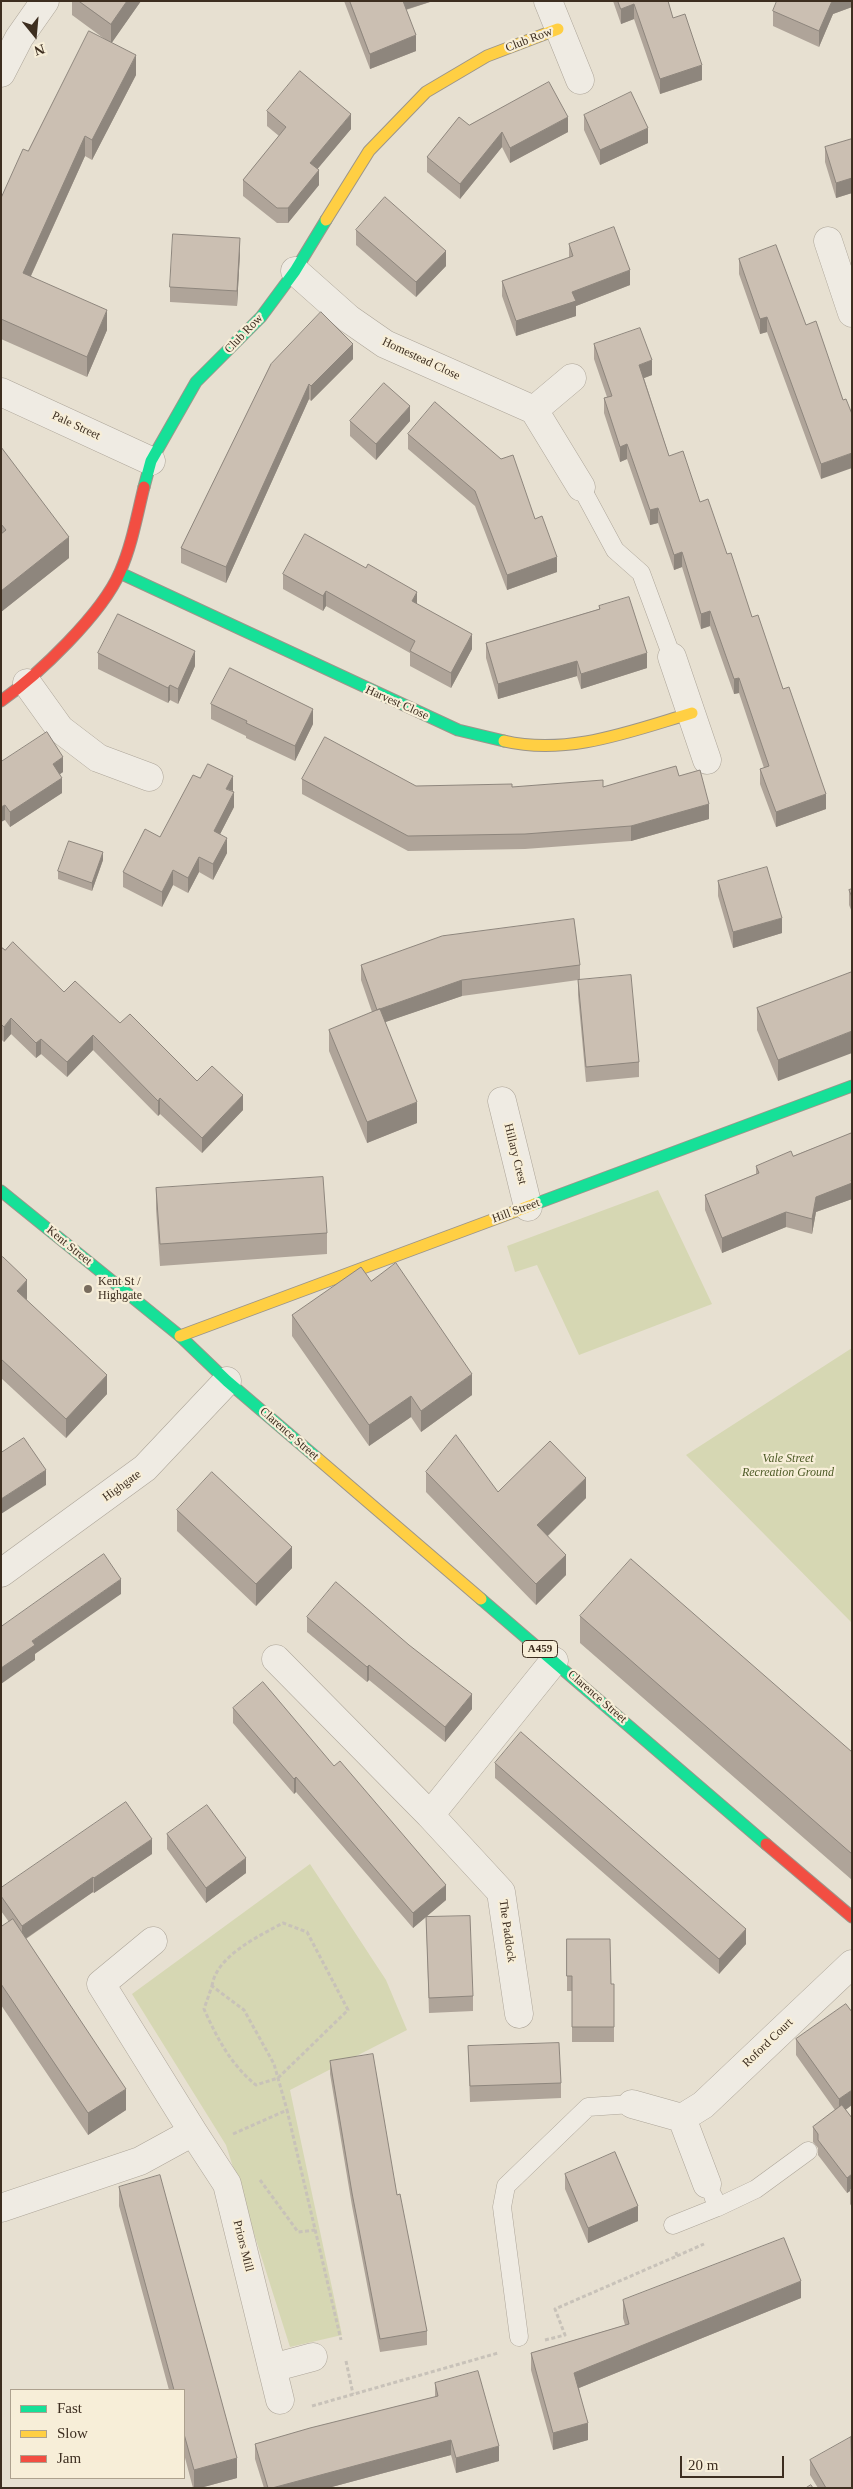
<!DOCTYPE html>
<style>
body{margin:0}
#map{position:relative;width:853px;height:2489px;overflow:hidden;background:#e7e0d1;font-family:"Times New Roman",serif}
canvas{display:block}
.frame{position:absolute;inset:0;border:2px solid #3d2e20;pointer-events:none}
.legend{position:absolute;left:10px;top:2389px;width:175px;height:90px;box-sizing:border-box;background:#f7eed8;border:1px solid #ada18e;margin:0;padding:6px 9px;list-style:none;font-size:15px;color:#3d2e20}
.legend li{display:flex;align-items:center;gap:10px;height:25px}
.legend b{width:25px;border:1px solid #ada18e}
.north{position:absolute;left:10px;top:10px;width:50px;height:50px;-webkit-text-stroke:4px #f7eed8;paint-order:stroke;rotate:163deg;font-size:14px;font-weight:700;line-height:20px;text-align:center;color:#3d2e20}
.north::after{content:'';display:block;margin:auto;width:18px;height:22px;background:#3d2e20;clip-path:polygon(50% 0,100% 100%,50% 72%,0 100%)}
.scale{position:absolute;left:680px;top:2456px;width:104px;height:22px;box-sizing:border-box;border:2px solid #3d2e20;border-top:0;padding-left:6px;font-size:15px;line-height:18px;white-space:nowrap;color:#3d2e20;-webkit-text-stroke:4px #f7eed8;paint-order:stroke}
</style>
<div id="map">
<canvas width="853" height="2489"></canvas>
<div class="frame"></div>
<ul class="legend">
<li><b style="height:6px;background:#16e098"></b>Fast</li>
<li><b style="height:6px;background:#ffcf43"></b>Slow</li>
<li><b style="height:6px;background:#f24e42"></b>Jam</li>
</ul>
<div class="north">N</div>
<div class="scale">20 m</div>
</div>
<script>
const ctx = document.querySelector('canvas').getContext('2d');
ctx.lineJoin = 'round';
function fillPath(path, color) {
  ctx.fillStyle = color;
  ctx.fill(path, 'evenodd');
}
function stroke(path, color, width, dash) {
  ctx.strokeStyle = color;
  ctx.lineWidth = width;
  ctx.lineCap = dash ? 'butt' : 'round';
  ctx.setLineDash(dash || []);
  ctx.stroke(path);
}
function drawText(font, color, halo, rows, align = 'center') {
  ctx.font = font + ' "Times New Roman",serif';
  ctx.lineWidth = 4.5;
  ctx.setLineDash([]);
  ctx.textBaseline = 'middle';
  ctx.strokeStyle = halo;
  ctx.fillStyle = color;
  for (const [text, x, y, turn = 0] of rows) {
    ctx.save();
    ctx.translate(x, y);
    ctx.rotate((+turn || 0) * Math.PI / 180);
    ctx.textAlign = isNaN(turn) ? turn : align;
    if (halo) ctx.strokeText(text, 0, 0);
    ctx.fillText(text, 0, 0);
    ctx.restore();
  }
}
fillPath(new Path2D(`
 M658 1190 712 1304 579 1355 537 1265 515 1272 507 1246Z
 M852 1348V1623L686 1455Z
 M310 1864 386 1980 407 2030 290 2090 342 2335 290 2347 226 2145 132 1994Z`), '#d6d7b3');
const lane = new Path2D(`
 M581 487 615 550 641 573 672 657
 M718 2207 756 2189 808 2151
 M673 2225 718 2207 713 2196
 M519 2337 502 2207 506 2186 588 2107 632 2104`);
const street = new Path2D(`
 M548 1 580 80
 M1 73 19 38 45 1
 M828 241 852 313
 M295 271 349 319 385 344 534 410 581 487
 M1 392 151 461
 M534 410 572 378
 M672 657 707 760
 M27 683 60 729 98 758 149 777
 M502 1101 528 1207
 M1 1573 145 1468 227 1381
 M276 1659 430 1815 501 1892 519 2014
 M430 1815 554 1661
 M153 1941 101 1984 193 2132
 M632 2104 682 2118
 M707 2184 682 2118 703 2105 852 1964
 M1 2208 140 2161 193 2132 227 2184 280 2400
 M272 2368 313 2357`);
const fast = new Path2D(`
 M144 487 151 461 196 382 261 317 295 271 326 220
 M120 573 458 730 504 741
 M1 1191 180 1336 227 1381 317 1458
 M535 1204 852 1086
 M481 1599 766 1844`);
const slow = new Path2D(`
 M326 220 369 151 426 92 487 56 558 29
 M504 741C568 756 631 731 692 713
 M180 1336 535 1204
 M317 1458 481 1599`);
const jam = new Path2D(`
 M1 701C38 675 102 614 120 572 132 545 137 515 144 487
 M766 1844 852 1917`);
stroke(lane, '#ada599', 19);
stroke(street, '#ada599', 29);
stroke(fast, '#9c958a', 13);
stroke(slow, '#9c958a', 13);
stroke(jam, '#9c958a', 13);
stroke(new Path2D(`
 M212 1986C216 1956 259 1936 283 1923L307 1932 348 2010 278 2078 256 2085C231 2065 217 2038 204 2009L212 1986 244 2010 274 2064 287 2110
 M233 2134 287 2110 341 2340
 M260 2180 298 2232 315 2230
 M677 2256 704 2244
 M545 2340 565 2335 555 2309 677 2256 676 2252
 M346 2361 353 2394
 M312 2406 498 2353`), '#c8c2b9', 3, [4, 2.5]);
stroke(lane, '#efebe3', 18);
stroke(street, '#efebe3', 28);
stroke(fast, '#16e098', 11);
stroke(slow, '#ffcf43', 11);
stroke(jam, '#f24e42', 11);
fillPath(new Path2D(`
 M72 1H141L111 43 136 75 92 160 85 156 31 276 107 330 87 377 1 339V198L28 151 106 40 72 15Z
 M344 1H433L406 10 416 51 370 69Z
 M613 1H668L673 18 702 80 660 94 634 19 621 24Z
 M852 1V7L833 14 819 47 773 26V11Z
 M267 111 351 129 317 169 319 185 288 223H277L243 196V180L279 136 267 126Z
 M584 115 648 143 600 165 584 130Z
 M469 125 568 132 510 163 502 147 460 199 427 172V157Z
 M852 139V193L836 198 825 162V147Z
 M356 230 446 266 416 297 356 245Z
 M569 244 630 285 576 306V316L516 336 502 296V281L569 258Z
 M240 253 237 306 170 302V287Z
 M739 259 806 325 843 400 821 479 767 332 760 334 739 274Z
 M594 344 652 375 644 378 669 456 700 502 727 554 752 617 783 689 826 809 776 827 760 784V769L764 768 739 693 734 694 710 626 701 629 682 567 674 570 658 523 650 525 627 459 620 462 604 413V398L607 397 594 359Z
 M353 359 311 401 309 399 226 583 181 563V548L271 364Z
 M350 421H410L376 460 350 436Z
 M408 434 535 519 557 572 507 590 475 506 408 449Z
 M1 447 69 558 1 612Z
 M283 574 417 604 472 649 451 688 410 666V653L326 606 323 611 283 589Z
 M599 606 647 668 581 689 577 676 498 699 486 658V643L599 609Z
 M98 653 195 666 178 704 170 700 168 703 98 669Z
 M211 704 313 724 295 761 246 738V736L211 719Z
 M1 762 63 772 60 774 62 793 10 827 5 820Z
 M679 776 709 819 631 841 525 849 408 851 302 794V779L416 786 512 787H603Z
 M232 792 234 807 220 834 227 853 213 880 199 872 188 893 173 885 162 907 123 887V872L160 837Z
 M103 860 92 891 58 879V871Z
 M718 881 782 933 733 948 718 896Z
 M852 889V912L849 905V890Z
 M1 947 64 992 120 1023 197 1081 243 1110 202 1153 160 1114 158 1116 93 1050 67 1077 41 1054 36 1058 11 1034 4 1042 1 1039Z
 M361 965H580V980L639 1062V1077L586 1082 578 995V980L462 996 385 1022 417 1123 367 1143 329 1051V1030L372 1012 361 980Z
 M852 972 778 1081 757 1030V1008Z
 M852 1133V1199L816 1212 812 1234 786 1227 722 1253 705 1210V1195L756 1174V1166L793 1156Z
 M156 1188 327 1233V1254L160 1266 156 1209Z
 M1 1258 27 1299V1300L107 1394 66 1438 1 1378Z
 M371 1281 472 1395 421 1432 411 1417 369 1446 292 1336V1315Z
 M426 1472 498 1492 586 1498 548 1536 566 1575 536 1605 426 1492Z
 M177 1510 292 1568 256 1606 177 1531Z
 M580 1616 852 1752V1880L580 1643Z
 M307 1617 472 1709 445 1742 369 1680 367 1682 307 1632Z
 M233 1708 446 1900 413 1928 296 1792 294 1794 233 1723Z
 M495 1763 746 1944 719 1974 495 1778Z
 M167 1834 246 1873 206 1903 167 1849Z
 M152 1854 94 1893 93 1892 26 1939 126 2110 88 2135 1 2005V1927L9 1922 1 1911V1888Z
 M426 1917 473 1996V2011L429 2013Z
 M567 1939 611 1984H614V2042H572V1991H567Z
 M846 2004V2110L852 2118V2207L850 2204V2191L847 2193 818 2155V2148L813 2142V2127L835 2110 796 2055V2039Z
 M468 2046 561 2083V2098L470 2102Z
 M330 2061 397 2195 427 2331V2345L380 2352 352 2206 330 2074Z
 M565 2174 638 2221 588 2243 565 2189Z
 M119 2187 237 2478 200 2488H193L184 2454V2390H169L119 2206Z
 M801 2298 579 2388 588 2440 553 2450 531 2370V2353L625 2325 623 2318V2300Z
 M435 2383 499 2461 456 2473 451 2455 328 2488H264L255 2459V2444L435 2397Z
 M810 2460 852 2488H818L810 2475Z`), '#afa499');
fillPath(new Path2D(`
 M127 1H141L111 44V24Z
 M401 1H433L401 11Z
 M832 1H852V7L833 14 819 47V31Z
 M634 4V19L621 24V9Z
 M416 35V51L370 69V54Z
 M136 55V75L92 160V140Z
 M702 65V80L660 94V79Z
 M351 114V129L310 178V163Z
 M568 117V132L510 163V148Z
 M648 128V143L600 165V150Z
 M502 132V147L460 199V184Z
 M85 136V156L23 293V273Z
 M319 170V185L288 223V208Z
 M852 178V193L836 198V183Z
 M240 238V253L237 306V291Z
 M446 251V266L416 297V282Z
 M630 270V285L576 306V316L516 336V321L572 292Z
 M107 310V330L87 377V357Z
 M767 317V332L760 334V319Z
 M353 344V359L311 401V386Z
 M652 360V375L639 380V365Z
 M309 384V399L226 583V567Z
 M410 406V421L376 460V444Z
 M627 444V459L620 462V447Z
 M852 453V468L821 479V464Z
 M658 508V523L650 525V510Z
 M69 537V558L1 612V591Z
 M682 552V567L674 570V555Z
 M557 557V572L507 590V575Z
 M326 591V606L323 611V596Z
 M417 592V607L412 601Z
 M710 611V626L701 629V614Z
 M472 634V649L451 688V673Z
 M195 651V666L178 704V689Z
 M647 653V668L581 689V674Z
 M577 661V676L498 699V684Z
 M739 678V693L734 694V679Z
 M170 685V700L168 703V688Z
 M313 709V724L295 761V746Z
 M63 757V772L53 779V764Z
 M233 776V791L226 789Z
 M62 778V793L10 827V812Z
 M234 792V807L214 846V831Z
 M826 794V809L776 827V812Z
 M709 804V819L631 841V826Z
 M5 805V820L1 822V807Z
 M227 838V853L213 880V864Z
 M103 852V860L92 891V883Z
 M199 857V872L188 893V878Z
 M173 870V885L162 907V892Z
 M782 918V933L733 948V932Z
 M462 980V996L377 1025V1010Z
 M11 1018V1034L4 1042V1027Z
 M852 1031V1053L778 1081V1060Z
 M93 1035V1050L67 1077V1062Z
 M41 1039V1054L36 1058V1043Z
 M243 1095V1110L202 1153V1138Z
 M160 1098V1114L158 1116V1101Z
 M417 1102V1123L367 1143V1122Z
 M851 1180H852V1199L816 1212 812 1234V1219L816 1197Z
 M786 1212V1227L722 1253V1238Z
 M27 1280V1299L17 1310V1291Z
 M472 1374V1395L421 1432V1411Z
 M107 1375V1394L66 1438V1419Z
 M411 1396V1417L369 1446V1425Z
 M46 1470V1485L1 1514V1499Z
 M586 1478V1498L537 1546V1525Z
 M292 1547V1568L256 1606V1584Z
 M566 1555V1575L536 1605V1584Z
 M121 1579V1594L35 1654V1660L1 1684V1668L32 1641Z
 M369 1665V1680L367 1682V1667Z
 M472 1694V1709L445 1742V1727Z
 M296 1777V1792L294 1794V1779Z
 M152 1839V1854L94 1893V1878Z
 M246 1858V1873L206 1903V1888Z
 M93 1877V1892L22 1941V1926Z
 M446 1885V1900L413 1928V1913Z
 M746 1929V1944L719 1974V1959Z
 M126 2089V2110L88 2135V2113Z
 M852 2090V2105L839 2115V2099Z
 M852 2174V2189H850V2191L847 2193V2178Z
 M638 2206V2221L588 2243V2228Z
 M801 2281V2298L574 2390V2373Z
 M588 2423V2440L553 2450V2433Z
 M451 2440V2455L328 2488H272Z
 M499 2446V2461L456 2473V2458Z
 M237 2458V2478L200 2488H194V2470Z`), '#8e867d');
const building = new Path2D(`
 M79 1H127L111 24Z
 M350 1H403L416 35 370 54Z
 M618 1H668L673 18 685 14 702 65 660 79 634 4 621 9Z
 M777 1H832L819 31 773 11Z
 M89 31 136 55 92 140 85 136 23 273 107 310 87 357 1 319V198L23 149 28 151Z
 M300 71 351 114 310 163 319 170 288 208H277L243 180 286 127 267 111Z
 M549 82 568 117 510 148 502 132 460 184 427 157 459 117 469 125Z
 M631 92 648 128 600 150 584 115Z
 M852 139V178L836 183 825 147Z
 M385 197 446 251 416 282 356 230Z
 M614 227 630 270 572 292 576 301 516 321 502 281 573 256 569 244Z
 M173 234 240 238 237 291 170 287Z
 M776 245 806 325 816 321 843 400 846 399 852 414V453L821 464 767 317 760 319 739 259Z
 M321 312 353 344 311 386 309 384 226 567 181 548 271 364Z
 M640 328 652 360 639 365 669 456 683 451 700 502 708 499 727 554 731 553 752 617 758 615 783 689 789 687 826 794 776 812 760 769 769 766 739 678 734 679 710 611 701 614 682 552 674 555 658 508 650 510 627 444 620 447 604 398 612 396 594 344Z
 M384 383 410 406 376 444 350 421Z
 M435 402 501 459 513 455 535 519 542 516 557 557 507 575 475 491 408 434Z
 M1 447 69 537 1 591V534L6 530 1 524Z
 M305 534 366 568 368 564 417 592 412 601 472 634 451 673 410 651 415 641 326 591 323 596 283 574Z
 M629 597 647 653 581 674 577 661 498 684 486 643 600 609 599 606Z
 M118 614 195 651 178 689 170 685 168 688 98 653Z
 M230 668 313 709 295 746 246 723 247 721 211 704Z
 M47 732 63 757 53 764 62 778 10 812 5 805 1 807V762Z
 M325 737 416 786 512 784V787L603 780V787L676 766 679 776 700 770 709 804 631 826 525 834 408 836 302 779Z
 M208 764 233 776 226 789 234 792 214 831 227 838 213 864 199 857 188 878 173 870 162 892 123 872 145 829 160 837 193 775 200 778Z
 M69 841 103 852 92 883 58 871Z
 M767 867 782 918 733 932 718 881Z
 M852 889V897L849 890Z
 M574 919 580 965 462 980 377 1010 361 965 442 936Z
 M13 942 64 992 75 981 120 1023 130 1014 197 1081 212 1066 243 1095 202 1138 160 1098 158 1101 93 1035 67 1062 41 1039 36 1043 11 1018 4 1027 1 1024V947L5 950Z
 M852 972V1031L778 1060 757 1008Z
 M631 975 639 1062 586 1067 578 980Z
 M380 1009 417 1102 367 1122 329 1030Z
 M852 1133V1180H851L852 1183 816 1197 812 1219 786 1212 722 1238 705 1195 759 1173 756 1166 791 1151 793 1156Z
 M323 1177 327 1233 160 1244 156 1188Z
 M3 1257 27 1280 17 1291 107 1375 66 1419 1 1359V1258Z
 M396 1263 472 1374 421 1411 411 1396 369 1425 292 1315 361 1267 371 1281Z
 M456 1435 498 1492 550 1441 586 1478 537 1525 566 1555 536 1584 426 1472Z
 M24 1438 46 1470 1 1499V1453Z
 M212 1472 292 1547 256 1584 177 1510Z
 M104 1554 121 1579 32 1641 35 1645 1 1668V1627Z
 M631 1559 852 1752V1854L580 1616Z
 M336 1582 409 1645 472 1694 445 1727 369 1665 367 1667 307 1617Z
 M263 1682 334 1766 340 1761 446 1885 413 1913 296 1777 294 1779 233 1708Z
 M521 1732 746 1929 719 1959 495 1763Z
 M126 1802 152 1839 94 1878 93 1877 22 1926 1 1896V1888Z
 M207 1805 246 1858 206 1888 167 1834Z
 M470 1916 473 1996 429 1998 426 1917Z
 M13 1919 126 2089 88 2113 1 1984V1927Z
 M567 1939H610L611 1984H614V2027H572V1976H567Z
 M846 2004 852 2012V2090L839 2099 796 2039Z
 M559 2043 561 2083 470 2086 468 2046Z
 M373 2054 397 2195 400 2194 427 2331 380 2339 352 2193 330 2061Z
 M842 2105 852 2118V2174L847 2178 818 2140V2134L813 2127Z
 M615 2152 638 2206 588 2228 565 2174Z
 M160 2175 237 2458 194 2470 184 2434V2390H174L119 2187Z
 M784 2238 801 2281 574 2373 588 2423 553 2433 531 2353 629 2324 623 2300Z
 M478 2371 499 2446 456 2458 451 2440 272 2488H268L255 2444 310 2428 438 2396 435 2383Z
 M851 2437 852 2488H826L810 2460Z
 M811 2485 813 2488H806Z`);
fillPath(building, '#cbbfb2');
stroke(building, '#8e867d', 1);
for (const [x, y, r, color] of [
 [88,1289,5,"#786c5e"]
]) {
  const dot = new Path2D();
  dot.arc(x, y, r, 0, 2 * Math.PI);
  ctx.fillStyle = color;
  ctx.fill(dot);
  stroke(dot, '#f7eed8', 2);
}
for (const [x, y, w] of [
 [540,1649,35]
]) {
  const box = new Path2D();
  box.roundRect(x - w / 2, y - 8.5, w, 17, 4);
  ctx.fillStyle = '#f7eed8';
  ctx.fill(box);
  stroke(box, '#3d2e20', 1);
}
drawText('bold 11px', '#3d2e20', null, [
 ["A459",540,1649]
]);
drawText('12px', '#3d2e20', '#f7eed8', [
 ["Club Row",529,40,-21],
 ["Club Row",244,334,-46],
 ["Homestead Close",421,359,25],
 ["Pale Street",76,426,25],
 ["Harvest Close",397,703,24],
 ["Hillary Crest",515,1154,76],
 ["Hill Street",516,1211,-20],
 ["Kent Street",69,1246,39],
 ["Clarence Street",289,1434,41],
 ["Highgate",122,1486,-36],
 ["Clarence Street",597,1697,41],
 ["The Paddock",507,1931,82],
 ["Roford Court",768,2043,-44],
 ["Priors Mill",243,2246,76]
]);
drawText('12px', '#3d2e20', '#f7eed8', [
 ["Kent St /",98,1282],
 ["Highgate",98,1296]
], 'left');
drawText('italic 12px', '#4d5a26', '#f7eed8', [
 ["Vale Street",788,1459],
 ["Recreation Ground",788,1473]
]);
</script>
